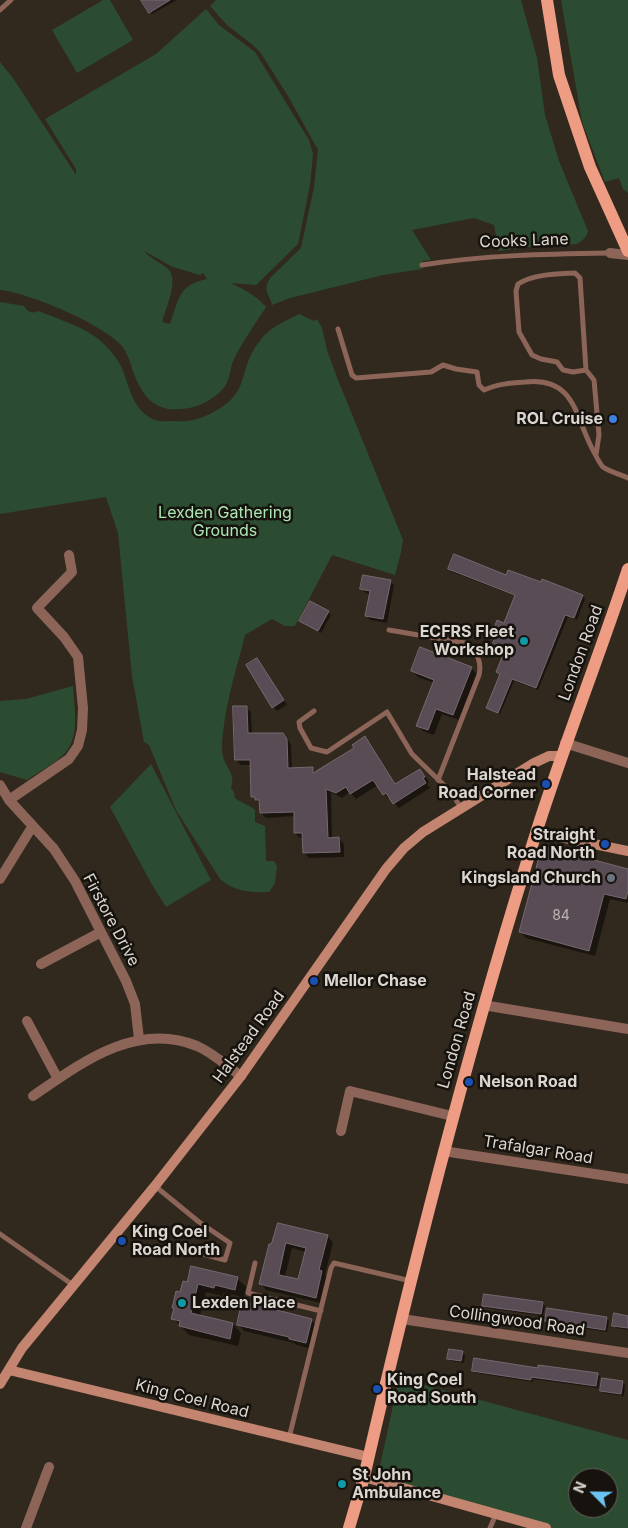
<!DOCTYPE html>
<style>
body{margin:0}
#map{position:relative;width:628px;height:1528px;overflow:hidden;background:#31291d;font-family:Inter,sans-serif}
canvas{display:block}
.north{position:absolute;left:568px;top:1468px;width:50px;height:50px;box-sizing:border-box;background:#16120d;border:1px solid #65605b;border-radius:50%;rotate:293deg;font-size:14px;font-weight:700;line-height:20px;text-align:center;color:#dbd6cf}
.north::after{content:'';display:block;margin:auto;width:18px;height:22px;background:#6ac3f1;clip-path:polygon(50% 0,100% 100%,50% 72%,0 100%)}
</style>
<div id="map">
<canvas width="628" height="1528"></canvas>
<div class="north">N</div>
</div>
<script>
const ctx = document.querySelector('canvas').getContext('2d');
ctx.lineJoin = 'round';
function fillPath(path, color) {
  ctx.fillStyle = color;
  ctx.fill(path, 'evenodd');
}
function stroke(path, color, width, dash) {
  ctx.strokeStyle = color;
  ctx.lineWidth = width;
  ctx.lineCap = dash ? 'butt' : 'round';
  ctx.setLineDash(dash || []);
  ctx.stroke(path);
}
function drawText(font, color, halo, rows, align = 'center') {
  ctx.font = font + ' Inter,sans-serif';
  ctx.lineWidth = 5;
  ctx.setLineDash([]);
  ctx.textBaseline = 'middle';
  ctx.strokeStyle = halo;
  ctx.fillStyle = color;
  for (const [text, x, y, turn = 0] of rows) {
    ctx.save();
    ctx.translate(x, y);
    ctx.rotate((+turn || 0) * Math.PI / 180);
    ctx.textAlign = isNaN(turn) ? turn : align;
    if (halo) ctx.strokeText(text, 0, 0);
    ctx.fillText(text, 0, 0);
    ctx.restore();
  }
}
fillPath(new Path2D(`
 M103 0H110L133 40 77 73 52 30Z
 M216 0H521L537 58 545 115 559 161 588 231C586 238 583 240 577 244L526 247 499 251 494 225 474 218 412 230 431 260 423 261 422 269 383 275 290 298 272 305C270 293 262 293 270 278L301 248 314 187 318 150 288 96 260 52 253 45 227 25 210 6Z
 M561 0H628V193L623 189 619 178 605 182 582 122Z
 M206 9 219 25 255 52 309 140 313 154 310 185 298 244 256 285 230 283C242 288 257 296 266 307 255 324 243 341 234 359 229 369 231 381 222 390 211 401 197 408 182 409 154 412 142 396 133 371 130 362 127 351 120 344 100 323 29 293 0 290V62L13 78 76 175V169L45 119 156 54ZM144 251 173 267 200 275 203 273 207 279C178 285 179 299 170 324L162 322C166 308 180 278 167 268 159 262 150 258 144 251Z
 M0 302 24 306C28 312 32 314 39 311 60 320 91 329 106 346 111 351 116 358 120 364 130 385 131 410 155 420 160 422 168 421 174 421 188 422 197 420 210 414 253 393 236 372 259 342 269 327 284 322 299 314L314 321 317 319 322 328 327 350 336 375 403 540 401 552 395 575 332 555 295 626H285L272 619 245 635C236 671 223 711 222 749 222 767 237 771 231 788L234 792 235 798C242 803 248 804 255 810V822L265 826 266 861H274L277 866 275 883 269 892C251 893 233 891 220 879L176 810 149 745 144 742 132 676 118 533 106 497 0 514Z
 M73 686C74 708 81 740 62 756 52 765 38 772 27 780L0 772V701L26 699Z
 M151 764 211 880 166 907 151 883 110 807Z
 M399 1378 628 1440V1528H549L378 1475ZM578 1478H608V1508H578Z`), '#2c4c31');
fillPath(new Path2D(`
 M143 0H177L152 14Z
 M449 569 507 576 542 583 543 581 583 596 585 599 577 620 568 617 538 690 514 681 500 714 488 708 501 675 498 672 506 651 493 644 496 639 492 636 505 625 516 596 452 572Z
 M390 581 394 585 387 623 370 620 366 615 370 594 366 593 362 589Z
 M328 612 331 615 321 633 301 621Z
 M257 659 287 705 277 711 273 707Z
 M471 668 477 674 459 720 442 714 434 735 423 731 418 725 434 683 418 677 412 671Z
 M246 707 251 712 252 735 283 734 288 739 291 745 292 769 312 768 317 773 355 748 365 738 370 743 396 785 420 770 429 782 427 784 430 788 399 808 390 798 389 799 384 794 378 785 356 799 350 792 342 798 331 792 332 839H339L344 844V857L309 858 304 853V838H300L295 833V816L266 818 261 813 260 804 252 796V765H241L236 760Z
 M628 870V903L610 899 595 956 526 938 521 932Z
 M279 1224 327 1236 333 1242 325 1275 327 1278 321 1303 266 1290 261 1284ZM292 1248 306 1252 299 1281 285 1276Z
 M192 1268 238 1279 246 1287 244 1297 223 1293V1296L206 1292 200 1316 233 1324 241 1333 238 1346 189 1335 173 1318 175 1309 173 1308 188 1284Z
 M542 1303 545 1306 543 1316 486 1308 484 1305Z
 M628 1317V1330L616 1328 613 1325Z
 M606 1318 609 1321 607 1332 549 1323 547 1320Z
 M311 1320 318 1327 312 1349 297 1345 294 1343 244 1331 238 1324Z
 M450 1350 463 1353 465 1355 464 1363 451 1361 448 1358Z
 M539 1369 597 1374 600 1377 598 1388 533 1379V1382L476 1373 473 1370Z
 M623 1382 625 1385 624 1396 604 1393 602 1391Z`), '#0007');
const building = new Path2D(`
 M141 0H170L149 13Z
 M454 554 506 575 508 570 541 582 542 579 583 595 574 618 565 615 536 688 512 679 498 713 486 708 500 674 496 672 505 650 492 645 495 637 491 636 497 620 504 623 515 595 448 569Z
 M363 575 391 580 383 619 365 616 370 591 360 589Z
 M310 601 329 611 318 631 299 621Z
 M420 647 472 667 453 715 436 709 428 730 416 726 434 680 411 671Z
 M257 658 284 700 272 708 246 665Z
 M233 706H247L248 733H283L287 739 288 768 313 767V773L354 748 352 745 365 736 395 784 420 769 425 777 423 778 426 783 393 804 386 793 383 795 373 780 350 794 346 787 336 793 326 789 328 838 339 837 340 852 303 853 302 833H294V812L260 813 259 800H255V797H251L250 760H235Z
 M549 848 628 869V891L626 899 604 894 589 951 519 932 539 857Z
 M278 1223 328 1235 319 1270 322 1271 316 1298 259 1284 269 1244H271ZM286 1243 306 1248 298 1279 279 1275Z
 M191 1266 238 1277 235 1290 215 1285 214 1288 198 1284 191 1313 233 1323 230 1339 179 1326 180 1321 171 1319 174 1308H172L176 1291 180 1292 183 1281 187 1282Z
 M484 1294 543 1302 541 1314 482 1306Z
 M242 1301 312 1319 306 1343 289 1339V1337L237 1325Z
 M547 1308 607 1317 605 1330 545 1321Z
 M614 1313 628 1316V1328L612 1326Z
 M449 1349 463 1351 461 1361 447 1359Z
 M474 1358 538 1368V1365L598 1373 596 1386 531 1377V1380L472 1371Z
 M602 1378 623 1381 621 1394 600 1391Z`);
fillPath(building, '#5a4c55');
stroke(building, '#766871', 1);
stroke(new Path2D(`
 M0 10 11 0
 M422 265C485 255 546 254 610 253
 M338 329 352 375 356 378 431 372 443 365 456 369 477 372 479 385 484 390C497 384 511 383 525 382 577 376 575 420 595 454 597 458 600 464 603 467 610 472 620 474 628 478
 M586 370 573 372 563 370 557 362 541 359 532 355 519 332 516 291 518 284C533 274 557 274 575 273L580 278 586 370 594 380 599 435 596 455
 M389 630 465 643C477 650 482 662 479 675L438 780
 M314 711 299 722 300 728 311 748 327 752 387 712 412 754 451 792 461 808
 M155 1186 199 1222 230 1243 225 1260 199 1253
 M0 1234 73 1285
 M255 1263 248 1293 321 1311
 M289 1438 331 1268 334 1263 411 1281
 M490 1528 496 1514`), '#8c6458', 5);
stroke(new Path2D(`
 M610 253 628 255
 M565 743 628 763
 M0 785 9 800 54 849 75 881 126 981 135 1004 139 1039
 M9 800 69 759 78 746 82 730 83 708 78 657 64 637 37 608 72 572 69 555
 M0 879 32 827
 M41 964 101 932
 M483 1005 628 1029
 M27 1021 58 1079
 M33 1096C81 1063 136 1021 197 1046 213 1053 227 1066 241 1076
 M341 1131 350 1091 452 1116
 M443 1151 628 1179
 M402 1319 628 1353
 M26 1528 49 1467`), '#8c6458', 10);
stroke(new Path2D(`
 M536 832 628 851
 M9 1370 369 1457
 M0 1384 22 1348 155 1186 241 1076 386 869 404 848 423 832 534 763 549 756H560
 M364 1477 546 1528`), '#c38470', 10);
stroke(new Path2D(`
 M547 0 559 75 590 167 628 251
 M349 1528 364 1477C414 1260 469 1043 537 830 565 742 599 657 628 569`), '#ee9c83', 12);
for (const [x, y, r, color] of [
 [613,419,5,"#3f7fe0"],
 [524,641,5,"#0f9aa8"],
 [546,784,5,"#1a4fb4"],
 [605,844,5,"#1a4fb4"],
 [611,878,5,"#6b7280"],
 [314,981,5,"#1a4fb4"],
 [469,1082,5,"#1a4fb4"],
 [122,1241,5,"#1a4fb4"],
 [182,1303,5,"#0f9aa8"],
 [377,1389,5,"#1a4fb4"],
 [342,1484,5,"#0f9aa8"]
]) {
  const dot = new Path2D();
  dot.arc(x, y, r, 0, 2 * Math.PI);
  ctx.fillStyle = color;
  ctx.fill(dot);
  stroke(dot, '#16120d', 2);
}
drawText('14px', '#bbb4b0', null, [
 ["84",561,916]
]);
drawText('16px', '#dbd6cf', '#16120d', [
 ["Cooks Lane",524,241,-2],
 ["London Road",581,653,-70],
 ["Firstore Drive",111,920,62],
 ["Halstead Road",249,1037,-54],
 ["London Road",457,1040,-74],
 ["Trafalgar Road",538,1150,9],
 ["Collingwood Road",517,1321,8],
 ["King Coel Road",192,1399,14]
]);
drawText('bold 16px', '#dbd6cf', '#16120d', [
 ["ROL Cruise",603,419,"right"],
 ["ECFRS Fleet",514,632,"right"],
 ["Workshop",514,650,"right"],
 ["Halstead",536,775,"right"],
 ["Road Corner",536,793,"right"],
 ["Straight",595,835,"right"],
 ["Road North",595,853,"right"],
 ["Kingsland Church",601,878,"right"],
 ["Mellor Chase",324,981],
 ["Nelson Road",479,1082],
 ["King Coel",132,1232],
 ["Road North",132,1250],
 ["Lexden Place",192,1303],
 ["King Coel",387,1380],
 ["Road South",387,1398],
 ["St John",352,1475],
 ["Ambulance",352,1493]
], 'left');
drawText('16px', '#abe7b3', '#16120d', [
 ["Lexden Gathering",225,513],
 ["Grounds",225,531]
]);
</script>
